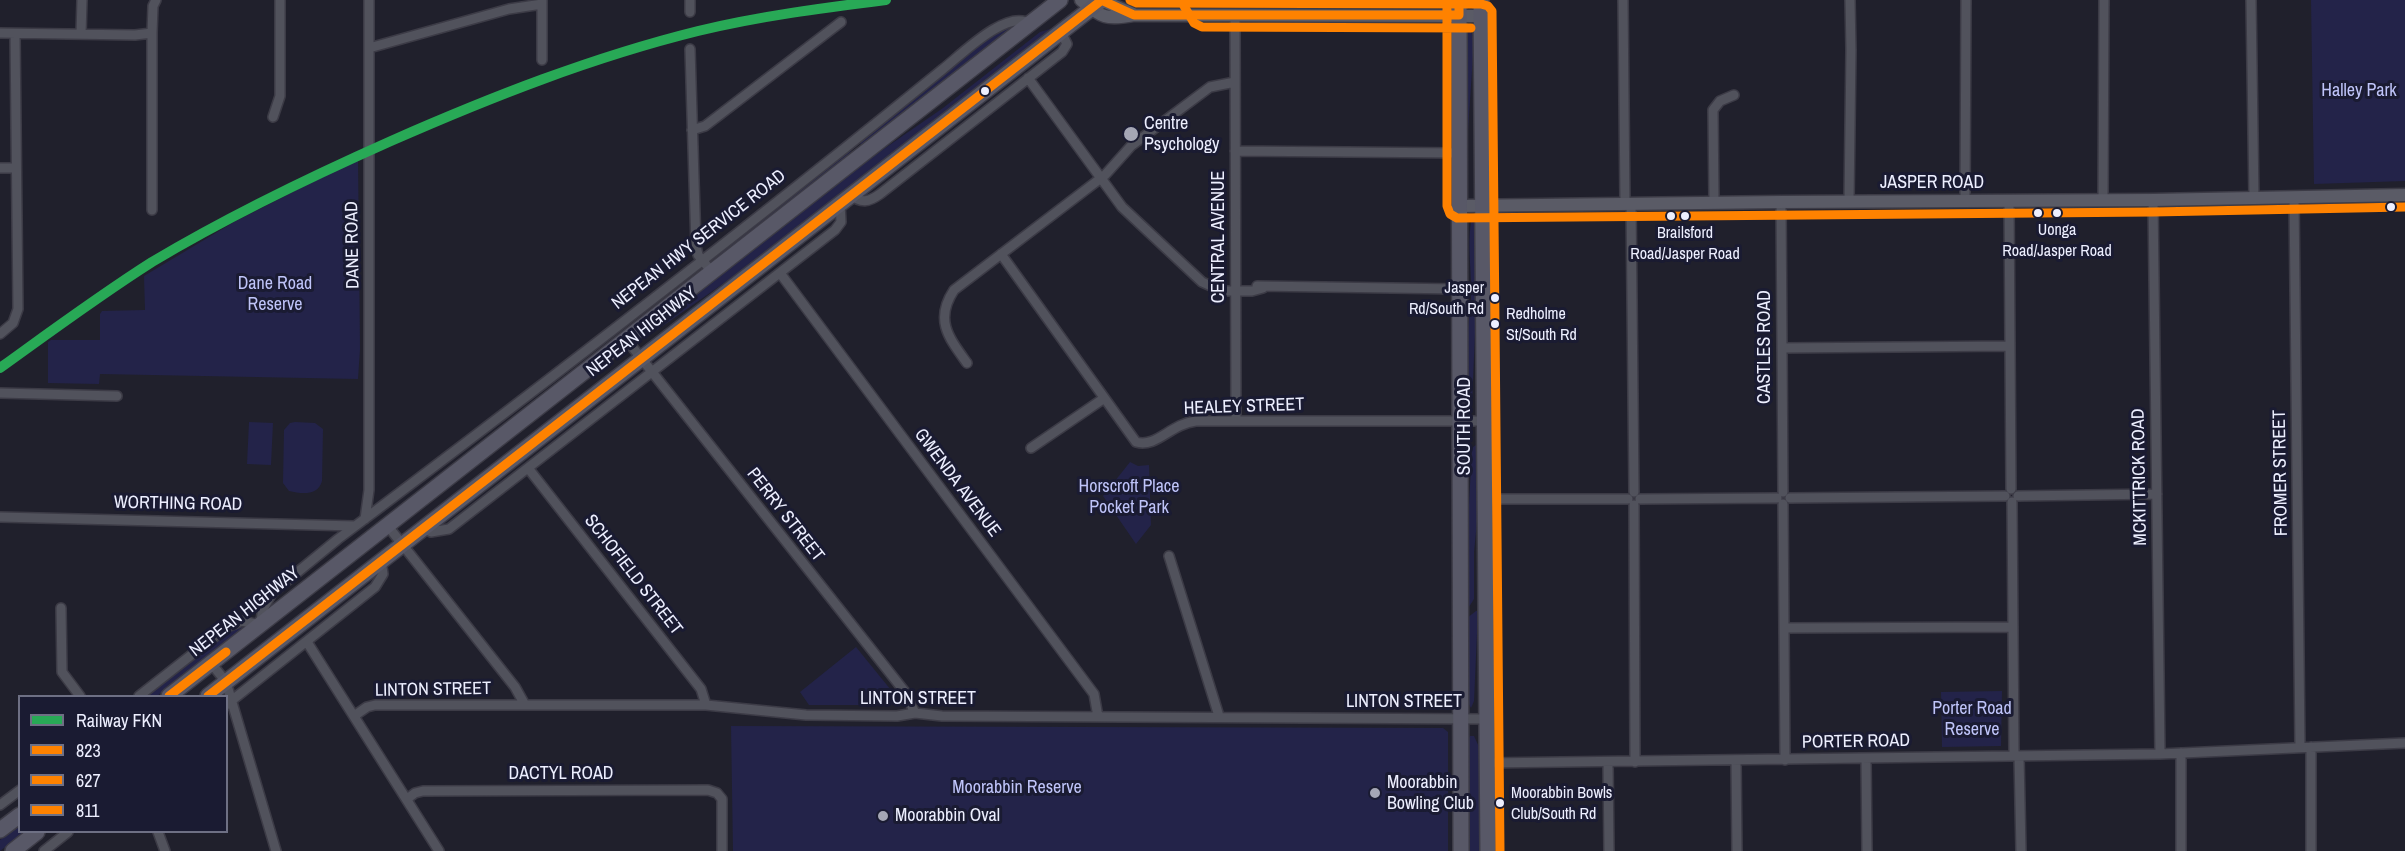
<!DOCTYPE html>
<style>
body{margin:0}
#map{position:relative;width:2405px;height:851px;overflow:hidden;background:#20202c;font-family:"Archivo Narrow",sans-serif}
canvas{display:block}
.legend{position:absolute;left:18px;top:695px;width:210px;height:138px;box-sizing:border-box;background:#1a1b32;border:2px solid #6e7084;margin:0;padding:8px 10px;list-style:none;font-size:18px;color:#edefff}
.legend li{display:flex;align-items:center;gap:12px;height:30px}
.legend b{width:30px;border:2px solid #6e7084}
</style>
<div id="map">
<canvas width="2405" height="851"></canvas>
<ul class="legend">
<li><b style="height:8px;background:#28a956"></b>Railway FKN</li>
<li><b style="height:8px;background:#ff8200"></b>823</li>
<li><b style="height:8px;background:#ff8200"></b>627</li>
<li><b style="height:8px;background:#ff8200"></b>811</li>
</ul>
</div>
<script>
const ctx = document.querySelector('canvas').getContext('2d');
ctx.lineJoin = 'round';
function fillPath(path, color) {
  ctx.fillStyle = color;
  ctx.fill(path, 'evenodd');
}
function stroke(path, color, width, dash) {
  ctx.strokeStyle = color;
  ctx.lineWidth = width;
  ctx.lineCap = dash ? 'butt' : 'round';
  ctx.setLineDash(dash || []);
  ctx.stroke(path);
}
function drawText(font, color, halo, rows, align = 'center') {
  ctx.font = font + ' "Archivo Narrow",sans-serif';
  ctx.lineWidth = 6;
  ctx.setLineDash([]);
  ctx.textBaseline = 'middle';
  ctx.strokeStyle = halo;
  ctx.fillStyle = color;
  for (const [text, x, y, turn = 0] of rows) {
    ctx.save();
    ctx.translate(x, y);
    ctx.rotate((+turn || 0) * Math.PI / 180);
    ctx.textAlign = isNaN(turn) ? turn : align;
    if (halo) ctx.strokeText(text, 0, 0);
    ctx.fillText(text, 0, 0);
    ctx.restore();
  }
}
fillPath(new Path2D(`
 M2311 0H2405V181L2314 184Z
 M1020 22 862 146 860 143 867 136 929 88 976 45 994 33Z
 M1468 26 1470 28 1474 41 1467 145 1465 27Z
 M1050 29 1040 39 734 276 647 337 645 335 648 331 875 155 943 108 1040 32Z
 M849 150 851 151 844 160 715 259 713 257Z
 M358 159 360 349 358 379 100 374 99 384 48 383V342L51 340H100V314L102 311 145 310 144 276 234 222Z
 M1471 222H1475L1477 287 1472 403 1469 410C1459 376 1469 332 1471 297 1472 273 1467 246 1471 222Z
 M249 422 273 423 271 465 247 464Z
 M295 422 315 423 323 429 322 481C318 496 302 494 289 491L283 483 284 430 290 423Z
 M1476 445 1478 447V512L1474 552V599L1467 610V541L1472 448Z
 M1130 462 1138 466 1149 465 1151 525 1136 544 1103 496Z
 M1476 611H1478L1474 701 1471 708 1468 702 1467 618Z
 M245 624 240 631 157 696H147L228 633Z
 M856 647 895 695 891 705H809L800 692Z
 M2002 691 2001 746 1942 747 1941 692Z
 M731 726 1443 728 1448 732V851H733Z
 M1470 736H1474L1480 749 1481 851H1468V739Z
 M19 825 20 832H25L0 851V840Z`), '#232349');
const minor = new Path2D(`
 M542 0V60
 M690 0V12
 M1623 0 1625 203
 M2251 0 2254 199
 M1235 16 1236 421
 M0 33 135 35 152 33 153 6 156 0
 M81 34 82 0
 M369 48 509 9 542 4
 M690 49 696 246 698 255 712 272
 M1028 78 1122 207 1202 282 1222 291H1252L1263 288
 M273 117 280 96V0
 M692 130 705 126 841 22
 M1235 151 1459 153
 M0 168H16
 M850 194C861 204 869 202 880 194L1062 52 1067 44 1061 32
 M2294 198 2300 747
 M2153 200 2160 754
 M1849 201 1851 50 1850 0
 M1965 201 1966 0
 M2009 201 2011 489
 M2103 201 2104 0
 M1714 202 1713 110 1720 101 1734 95
 M1781 202 1783 492
 M1631 203 1634 492
 M152 210V33
 M1001 254 1136 442C1157 448 1170 424 1196 421H1484
 M780 273 1094 694 1098 717
 M1257 286 1459 289
 M0 334 13 323 18 309 15 34
 M626 339 905 692 915 713
 M1782 348 2010 346
 M967 363C949 338 934 320 954 290L1105 175 1131 146 1210 87 1235 82
 M0 393 117 396
 M1031 448 1103 399
 M528 468 701 689 706 705
 M2018 496 2157 494
 M1790 498 2005 496
 M1485 499H1628
 M1640 499 1777 498
 M2012 502 2014 756
 M1783 504 1785 760
 M1634 505 1635 762
 M0 517 355 526
 M365 519 369 490V0
 M387 525 515 687 525 705
 M422 528 431 532 449 529 835 230 841 222 840 203
 M1169 556 1219 716
 M61 608 62 672 80 696
 M1784 628 2013 627
 M307 642 439 851
 M211 663 226 682 276 851
 M139 696 227 627 242 621 260 625 263 609 272 593 338 539C542 386 745 230 943 69 961 55 1007 8 1030 24
 M226 705 375 587 383 574 381 560
 M354 716 367 707 375 705H706L806 715 897 716 915 713 942 716 1486 719
 M2311 747V851
 M2181 753V851
 M2019 756 2021 851
 M1866 759 1867 851
 M1736 761 1737 851
 M1608 762 1609 851
 M1487 763 2160 754 2405 743
 M407 799 415 793 423 791 708 790 717 793 722 799V851
 M0 805 20 790
 M158 832 165 851
 M44 851 68 832`);
const secondary = new Path2D(`
 M1081 0C1101 18 1107 20 1134 15L1481 16
 M1101 0 1133 14
 M1459 206 1781 202 2153 200 2405 195`);
const trunk = new Path2D(`
 M1459 0 1461 851
 M1481 0 1488 851
 M169 696 1060 0
 M208 696 1102 0
 M0 830 20 815
 M13 851 37 832`);
stroke(minor, '#3c3b46', 12);
stroke(secondary, '#3c3b46', 15);
stroke(trunk, '#3c3b46', 18);
stroke(minor, '#51525c', 9);
stroke(secondary, '#5a5b66', 12);
stroke(trunk, '#585867', 15);
stroke(new Path2D(`
 M1101 0 1134 15H1459V0
 M169 696 226 652
 M208 696 1102 0`), '#ff8200', 9);
stroke(new Path2D(`
 M1447 0V206L1450 214 1457 218 2153 212 2405 207
 M1184 6 1194 23 1202 27 1471 28`), '#ff8200', 9);
stroke(new Path2D(`
 M1130 0 1137 3 1481 4 1488 6 1492 11 1500 851`), '#ff8200', 9);
stroke(new Path2D(`
 M0 368C50 332 100 295 152 262 229 216 310 177 391 141 491 97 593 57 698 31 760 16 823 8 886 0`), '#28a956', 10);
for (const [x, y, r, color] of [
 [985,91,5,"#edefff"],
 [1131,134,8,"#a5a7b5"],
 [2391,207,5,"#edefff"],
 [2038,213,5,"#edefff"],
 [2057,213,5,"#edefff"],
 [1671,216,5,"#edefff"],
 [1685,216,5,"#edefff"],
 [1495,298,5,"#edefff"],
 [1495,324,5,"#edefff"],
 [1375,793,6,"#a5a7b5"],
 [1500,803,5,"#edefff"],
 [883,816,6,"#a5a7b5"]
]) {
  const dot = new Path2D();
  dot.arc(x, y, r, 0, 2 * Math.PI);
  ctx.fillStyle = color;
  ctx.fill(dot);
  stroke(dot, '#1a1b32', 2);
}
drawText('16px', '#edefff', '#1a1b32', [
 ["Uonga",2057,231],
 ["Road/Jasper Road",2057,252],
 ["Brailsford",1685,234],
 ["Road/Jasper Road",1685,255],
 ["Jasper",1484,289,"right"],
 ["Rd/South Rd",1484,310,"right"],
 ["Redholme",1506,315,"left"],
 ["St/South Rd",1506,336,"left"],
 ["Moorabbin Bowls",1511,794,"left"],
 ["Club/South Rd",1511,815,"left"]
]);
drawText('18px', '#bfc4f9', '#1a1b32', [
 ["Halley Park",2359,91],
 ["Dane Road",275,284],
 ["Reserve",275,305],
 ["Horscroft Place",1129,487],
 ["Pocket Park",1129,508],
 ["Porter Road",1972,709],
 ["Reserve",1972,730],
 ["Moorabbin Reserve",1017,788]
]);
drawText('18px', '#edefff', '#1a1b32', [
 ["Centre",1144,124],
 ["Psychology",1144,145],
 ["Moorabbin",1387,783],
 ["Bowling Club",1387,804],
 ["Moorabbin Oval",895,816]
], 'left');
drawText('18px', '#edefff', '#1a1b32', [
 ["JASPER ROAD",1932,183],
 ["CENTRAL AVENUE",1219,237,-90],
 ["NEPEAN HWY SERVICE ROAD",699,240,-38],
 ["DANE ROAD",353,245,-91],
 ["NEPEAN HIGHWAY",642,332,-38],
 ["CASTLES ROAD",1765,347,-90],
 ["HEALEY STREET",1244,407,-2],
 ["SOUTH ROAD",1465,426,-90],
 ["FROMER STREET",2281,473,-91],
 ["MCKITTRICK ROAD",2140,477,-91],
 ["GWENDA AVENUE",957,483,53],
 ["WORTHING ROAD",178,504,1],
 ["PERRY STREET",785,515,52],
 ["SCHOFIELD STREET",633,575,52],
 ["NEPEAN HIGHWAY",245,612,-38],
 ["LINTON STREET",433,690,-1],
 ["LINTON STREET",918,699],
 ["LINTON STREET",1404,702],
 ["PORTER ROAD",1856,742,-1],
 ["DACTYL ROAD",561,774]
]);
</script>
